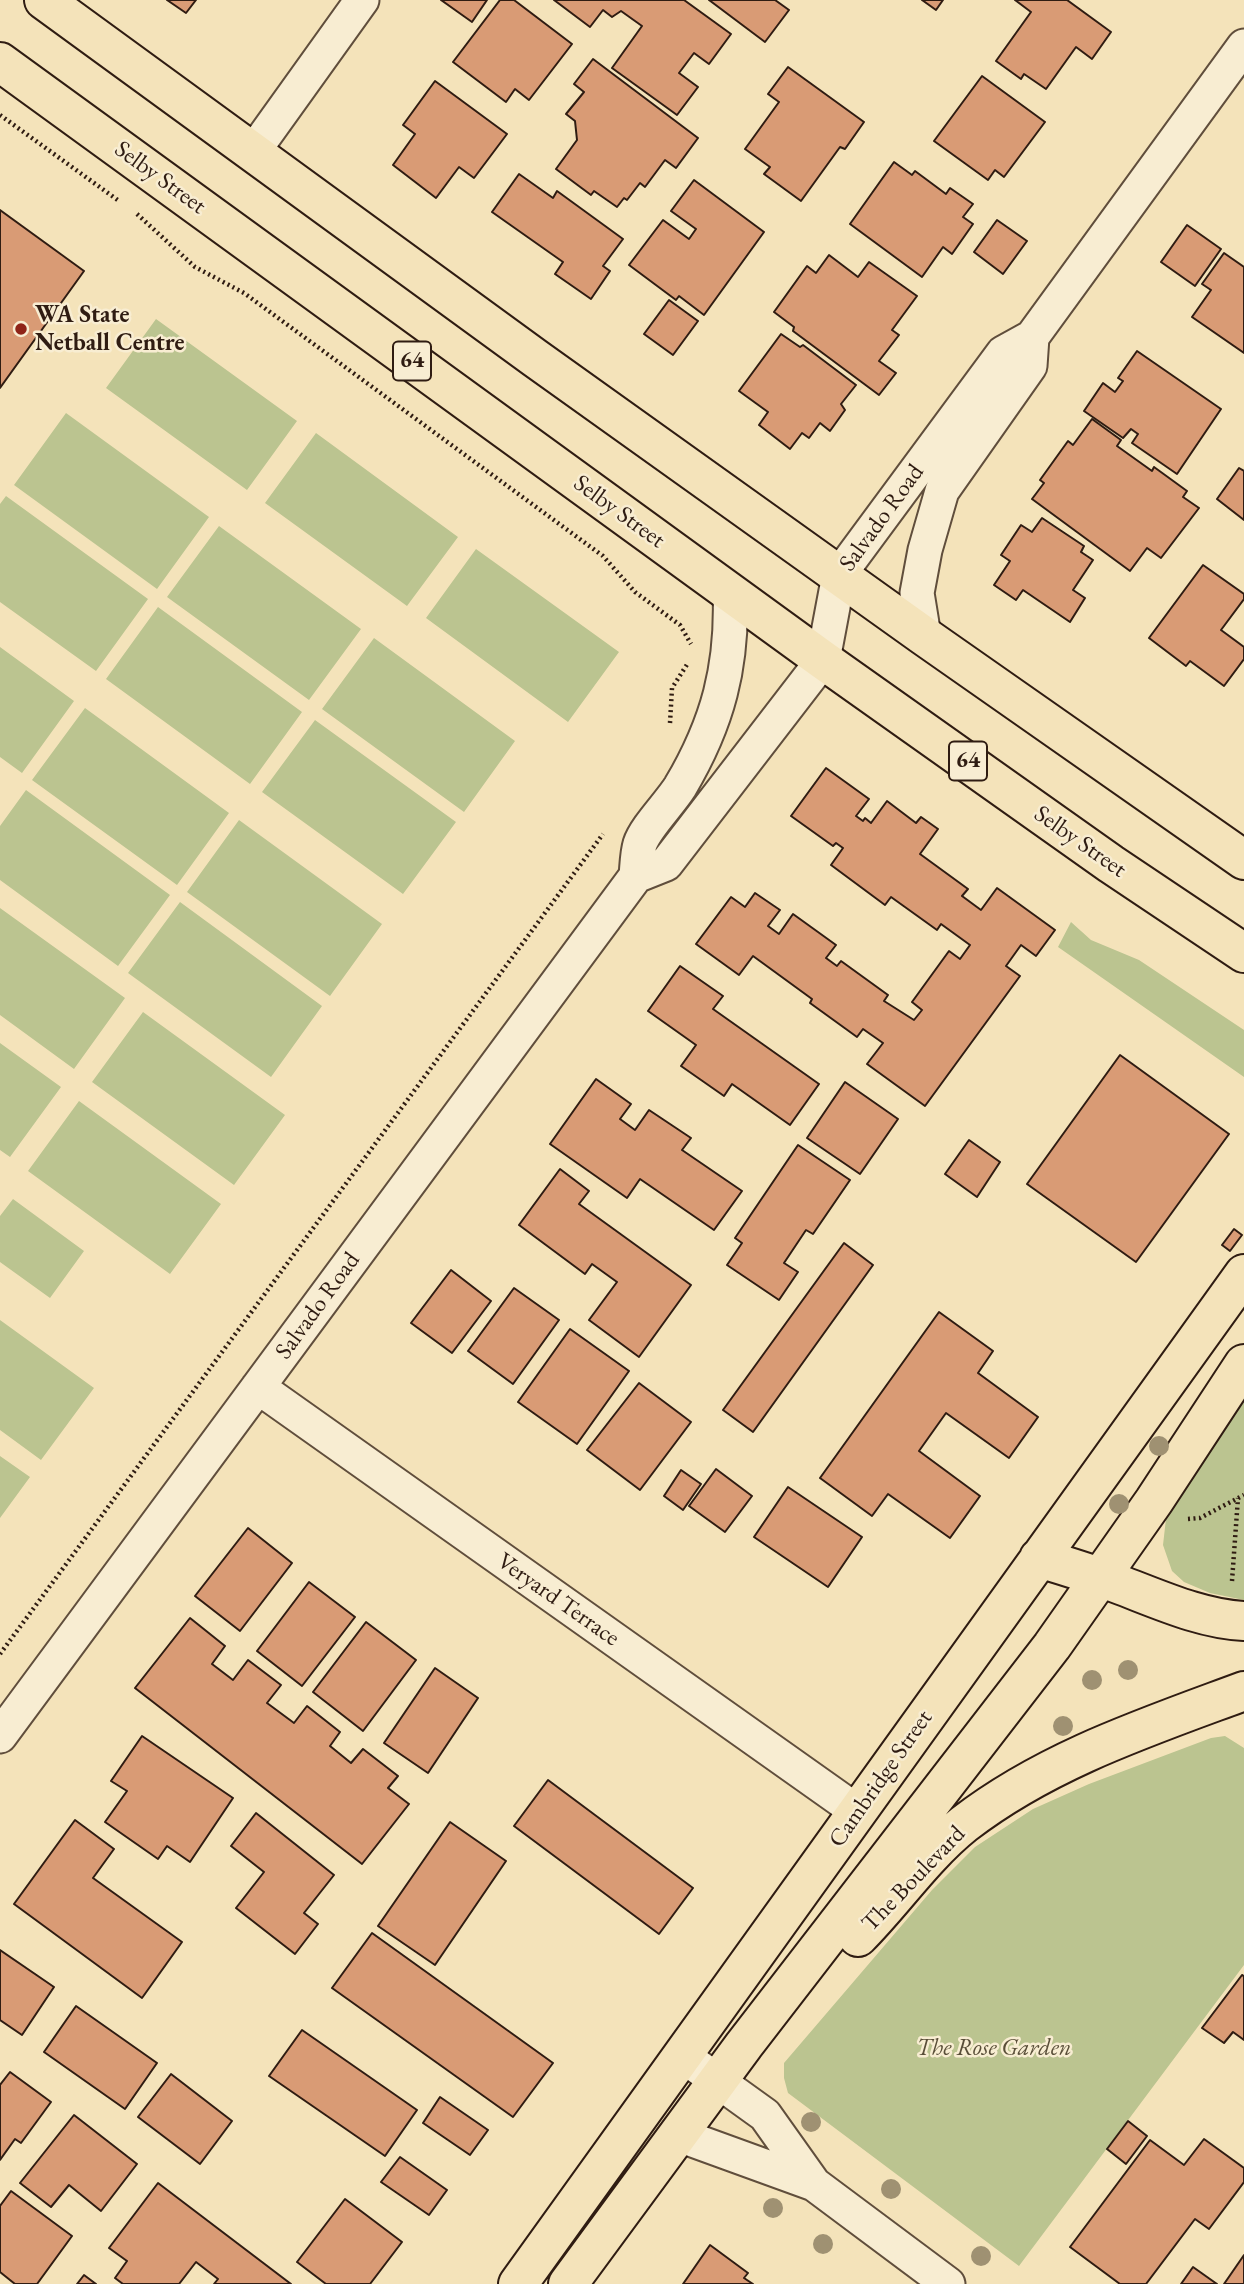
<!DOCTYPE html>
<style>
body{margin:0}
canvas{display:block;background:#f4e3ba}
</style>
<canvas width="1244" height="2284"></canvas>
<script>
const ctx = document.querySelector('canvas').getContext('2d');
ctx.lineJoin = 'round';
function fillPath(path, color) {
  ctx.fillStyle = color;
  ctx.fill(path, 'evenodd');
}
function stroke(path, color, width, dash) {
  ctx.strokeStyle = color;
  ctx.lineWidth = width;
  ctx.lineCap = dash ? 'butt' : 'round';
  ctx.setLineDash(dash || []);
  ctx.stroke(path);
}
function drawText(font, color, halo, rows, align = 'center') {
  ctx.font = font + ' "EB Garamond",serif';
  ctx.lineWidth = 5;
  ctx.setLineDash([]);
  ctx.textBaseline = 'middle';
  ctx.strokeStyle = halo;
  ctx.fillStyle = color;
  for (const [text, x, y, turn = 0] of rows) {
    ctx.save();
    ctx.translate(x, y);
    ctx.rotate((+turn || 0) * Math.PI / 180);
    ctx.textAlign = isNaN(turn) ? turn : align;
    if (halo) ctx.strokeText(text, 0, 0);
    ctx.fillText(text, 0, 0);
    ctx.restore();
  }
}
fillPath(new Path2D(`
 M156 319 297 421 247 490 106 388Z
 M66 413 209 517 157 589 14 485Z
 M316 433 458 537 407 606 265 503Z
 M6 496 148 599 96 671 0 602V504Z
 M219 526 361 629 309 700 167 597Z
 M476 549 619 652 568 722 426 618Z
 M158 607 302 712 250 784 106 679Z
 M374 638 515 741 464 812 322 709Z
 M0 647 74 701 22 773 0 757Z
 M85 708 229 813 177 885 32 780Z
 M315 720 456 822 403 894 262 792Z
 M26 790 170 895 118 966 0 880V826Z
 M239 820 382 924 330 996 187 892Z
 M180 902 322 1006 271 1077 128 973Z
 M0 908 125 998 74 1069 0 1015Z
 M1071 922 1091 940 1139 960 1244 1030V1077L1058 947Z
 M143 1012 285 1115 234 1185 92 1082Z
 M0 1043 61 1087 10 1157 0 1150Z
 M79 1101 221 1204 170 1274 28 1171Z
 M13 1199 84 1251 50 1298 0 1262V1216Z
 M0 1320 94 1388 41 1460 0 1430Z
 M1244 1399V1600L1210 1593 1184 1582 1172 1571 1163 1545 1167 1510Z
 M0 1456 30 1477 0 1518Z
 M1225 1736 1244 1748V1965L1019 2266 788 2093 784 2078V2063L932 1890 975 1847 1033 1809 1089 1784 1211 1738Z`), '#bbc490');
const building = new Path2D(`
 M167 0H196L186 13Z
 M441 0H487L472 22Z
 M500 0H514L572 44 529 100 515 89 506 102 453 62Z
 M554 0H684L731 34 709 64 694 53 679 73 698 87 677 115 612 68 642 26 621 11 612 17 603 10 590 27Z
 M709 0H775L789 10 765 42Z
 M922 0H943L936 10Z
 M1015 0H1067L1111 32 1092 59 1076 47 1046 89 1024 74 1021 79 996 61 1031 12Z
 M593 59 698 138 676 168 665 160 645 187 640 183 627 200 624 198 617 207 594 191 591 195 556 169 577 140 575 121 566 114 584 92 574 84Z
 M788 67 864 122 845 149 840 147 801 201 764 174 770 167 745 149 779 102 768 94Z
 M982 76 1045 122 1004 177 995 170 988 180 934 141Z
 M435 81 507 134 474 178 459 167 436 198 393 165 415 134 403 125Z
 M894 162 912 175 915 171 946 194 950 188 973 204 963 217 973 224 952 254 943 247 922 277 850 224Z
 M519 174 553 198 557 191 623 239 603 266 610 271 591 299 555 274 563 262 492 212Z
 M694 180 764 232 704 315 679 296 676 300 629 265 663 220 689 239 696 229 671 211Z
 M0 210 84 271 0 388Z
 M997 220 1027 241 1003 274 974 252Z
 M1187 225 1221 249 1195 286 1161 262Z
 M1224 253 1244 267V353L1192 317 1211 290 1202 284Z
 M829 255 858 277 869 262 917 296 892 330 899 335 879 361 896 373 879 395 793 331 794 327 774 312 807 266 816 273Z
 M669 300 698 321 673 355 644 334Z
 M781 334 800 347 803 345 856 385 841 404 845 410 830 431 820 423 809 438 802 433 790 449 759 425 768 412 739 391Z
 M1137 351 1221 409 1177 474 1132 443 1138 434 1131 429 1123 438 1084 411 1103 383 1115 392 1123 381 1118 378Z
 M1092 419 1121 440 1117 446 1152 471 1154 467 1187 491 1183 497 1199 508 1161 558 1147 548 1130 571 1032 499 1044 483 1040 480 1068 441 1073 445Z
 M1239 468 1244 471V520L1217 499Z
 M1042 518 1084 546 1081 552 1093 560 1073 590 1085 598 1070 622 1023 590 1016 600 994 585 1010 561 1001 555 1021 525 1032 532Z
 M1203 565 1244 594V599L1221 630 1244 647V659L1224 686 1190 661 1186 666 1149 638Z
 M826 768 869 799 856 816 863 821 865 818 871 823 887 801 916 823 921 817 938 829 920 854 968 889 962 896 981 910 997 888 1055 930 1036 956 1021 945 1006 966 1020 976 925 1106 867 1064 883 1043 863 1029 857 1037 810 1003 812 999 753 956 739 975 696 944 731 897 745 907 755 893 780 910 768 926 779 934 793 914 836 945 826 958 837 966 841 961 888 995 884 1001 914 1020 922 1010 912 1002 949 951 960 959 970 945 941 924 937 930 891 897 885 905 831 865 843 848 836 843 833 846 791 816Z
 M680 966 723 996 713 1009 819 1084 790 1125 732 1084 724 1096 681 1066 696 1045 648 1011Z
 M1120 1055 1229 1134 1136 1262 1027 1184Z
 M596 1079 631 1104 620 1119 635 1130 649 1110 691 1138 682 1150 742 1191 714 1230 640 1179 627 1198 550 1144Z
 M845 1082 898 1119 860 1174 807 1138Z
 M969 1140 1000 1162 977 1197 945 1174Z
 M798 1145 850 1180 813 1234 806 1230 784 1263 798 1272 779 1300 727 1265 742 1243 735 1238Z
 M560 1169 589 1191 579 1204 691 1285 639 1357 589 1320 617 1282 592 1264 585 1274 519 1225Z
 M1234 1229 1242 1235 1230 1251 1222 1245Z
 M844 1243 873 1265 753 1432 723 1410Z
 M451 1270 491 1301 452 1353 411 1323Z
 M514 1288 559 1320 513 1384 468 1351Z
 M939 1312 993 1351 978 1373 1038 1417 1009 1458 946 1413 919 1451 980 1496 950 1538 888 1494 872 1516 820 1478Z
 M570 1329 629 1371 577 1444 518 1402Z
 M639 1383 691 1422 640 1490 587 1450Z
 M716 1469 752 1496 725 1532 689 1506Z
 M681 1470 701 1484 683 1510 664 1496Z
 M788 1487 862 1537 828 1587 754 1537Z
 M248 1528 292 1563 240 1631 195 1596Z
 M309 1582 355 1617 302 1686 257 1651Z
 M190 1618 225 1646 212 1664 233 1680 248 1660 281 1685 267 1703 294 1723 307 1706 340 1732 330 1746 351 1763 363 1749 398 1776 388 1788 409 1804 362 1864 135 1688Z
 M366 1622 416 1660 363 1731 313 1692Z
 M435 1668 478 1698 428 1773 384 1743Z
 M142 1736 233 1798 190 1862 167 1846 158 1859 105 1822 127 1791 111 1781Z
 M548 1780 693 1888 659 1934 514 1826Z
 M256 1813 334 1875 304 1913 318 1924 295 1954 236 1908 264 1872 231 1846Z
 M75 1820 114 1849 93 1878 182 1942 142 1998 14 1904Z
 M450 1822 506 1861 435 1965 378 1926Z
 M372 1933 553 2063 513 2117 332 1988Z
 M0 1950 54 1987 22 2035 0 2020Z
 M1242 1975 1244 1976V2040L1233 2032 1224 2043 1202 2028Z
 M76 2006 157 2063 125 2109 44 2052Z
 M302 2030 417 2110 385 2156 269 2076Z
 M10 2072 51 2102 21 2143 15 2139 0 2160V2085Z
 M171 2074 232 2121 200 2164 138 2117Z
 M440 2097 488 2130 470 2155 423 2123Z
 M74 2115 137 2164 101 2211 69 2185 51 2207 20 2183Z
 M1128 2121 1147 2136 1126 2164 1107 2149Z
 M1204 2139 1244 2168V2182L1209 2229 1195 2219 1146 2284H1120L1070 2247 1150 2140 1184 2165Z
 M400 2157 447 2190 429 2215 381 2182Z
 M158 2183 291 2284H214L218 2279 196 2262 179 2284H123L115 2278 127 2261 109 2248Z
 M11 2191 72 2236 37 2284H15L0 2272V2206Z
 M345 2199 402 2242 370 2284H326L297 2262Z
 M710 2245 748 2273 744 2278 753 2284H683Z
 M1244 2255V2284H1224Z
 M1193 2267 1217 2284H1181Z
 M84 2275 96 2284H77Z`);
fillPath(building, '#d99b75');
stroke(building, '#2f1c12', 2);
const street = new Path2D(`
 M253 152 362 0
 M924 636 917 593 925 550 942 491 1030 366 1032 337
 M636 876 666 864 823 660 839 575 1003 353 1032 337 1244 46
 M258 1387 858 1812
 M0 1736 636 876C637 866 637 854 640 844 645 828 670 803 680 787 718 723 733 666 730 592
 M683 2056 765 2115 814 2184
 M679 2135 814 2184 948 2284`);
const primary = new Path2D(`
 M44 0 535 358 924 636 1244 860
 M0 62 823 660 1111 864 1244 953
 M1039 1558C1066 1566 1092 1574 1118 1584 1158 1599 1201 1619 1244 1621
 M858 1937C894 1901 923 1857 964 1824 1047 1760 1147 1727 1244 1691
 M518 2284 1244 1274
 M568 2284 744 2045 1052 1646 1154 1501 1244 1364`);
stroke(street, '#604e3c', 37);
stroke(primary, '#2f1c12', 42);
stroke(new Path2D(`
 M0 115 119 201
 M137 214 195 267 244 293 603 556 635 592 680 625 691 644
 M670 723 672 688 688 663
 M1188 1519 1200 1518 1244 1495
 M1232 1581 1238 1498
 M0 1654 603 834`), '#2f1c12', 4.5, [2, 3.5]);
stroke(street, '#f8edd2', 33);
stroke(primary, '#f4e3ba', 38);
ctx.fillStyle = '#9f9172';
for (const [x, y] of [
 [1159,1446],
 [1119,1504],
 [1128,1670],
 [1092,1680],
 [1063,1726],
 [811,2122],
 [891,2189],
 [773,2208],
 [823,2244],
 [981,2256]
]) {
  ctx.beginPath();
  ctx.arc(x, y, 10, 0, 2 * Math.PI);
  ctx.fill();
}
for (const [x, y, r, color] of [
 [21,329,7,"#8f2418"]
]) {
  const dot = new Path2D();
  dot.arc(x, y, r, 0, 2 * Math.PI);
  ctx.fillStyle = color;
  ctx.fill(dot);
  stroke(dot, '#f8edd2', 2.5);
}
for (const [x, y, w] of [
 [412,361,38],
 [968,761,38]
]) {
  const box = new Path2D();
  box.roundRect(x - w / 2, y - 19.5, w, 39, 5);
  ctx.fillStyle = '#f8edd2';
  ctx.fill(box);
  stroke(box, '#2f1c12', 2);
}
drawText('bold 23px', '#2f1c12', null, [
 ["64",412,361],
 ["64",968,761]
]);
drawText('24px', '#2f1c12', '#f8edd2', [
 ["Selby Street",160,178,36],
 ["Selby Street",619,512,36],
 ["Salvado Road",882,518,-54],
 ["Selby Street",1080,842,35],
 ["Salvado Road",318,1306,-54],
 ["Veryard Terrace",558,1600,35],
 ["Cambridge Street",881,1779,-55],
 ["The Boulevard",914,1879,-46]
]);
drawText('bold 24px', '#2f1c12', '#f8edd2', [
 ["WA State",35,315],
 ["Netball Centre",35,343]
], 'left');
drawText('italic 24px', '#594e38', '#f8edd2', [
 ["The Rose Garden",994,2048]
]);
</script>
